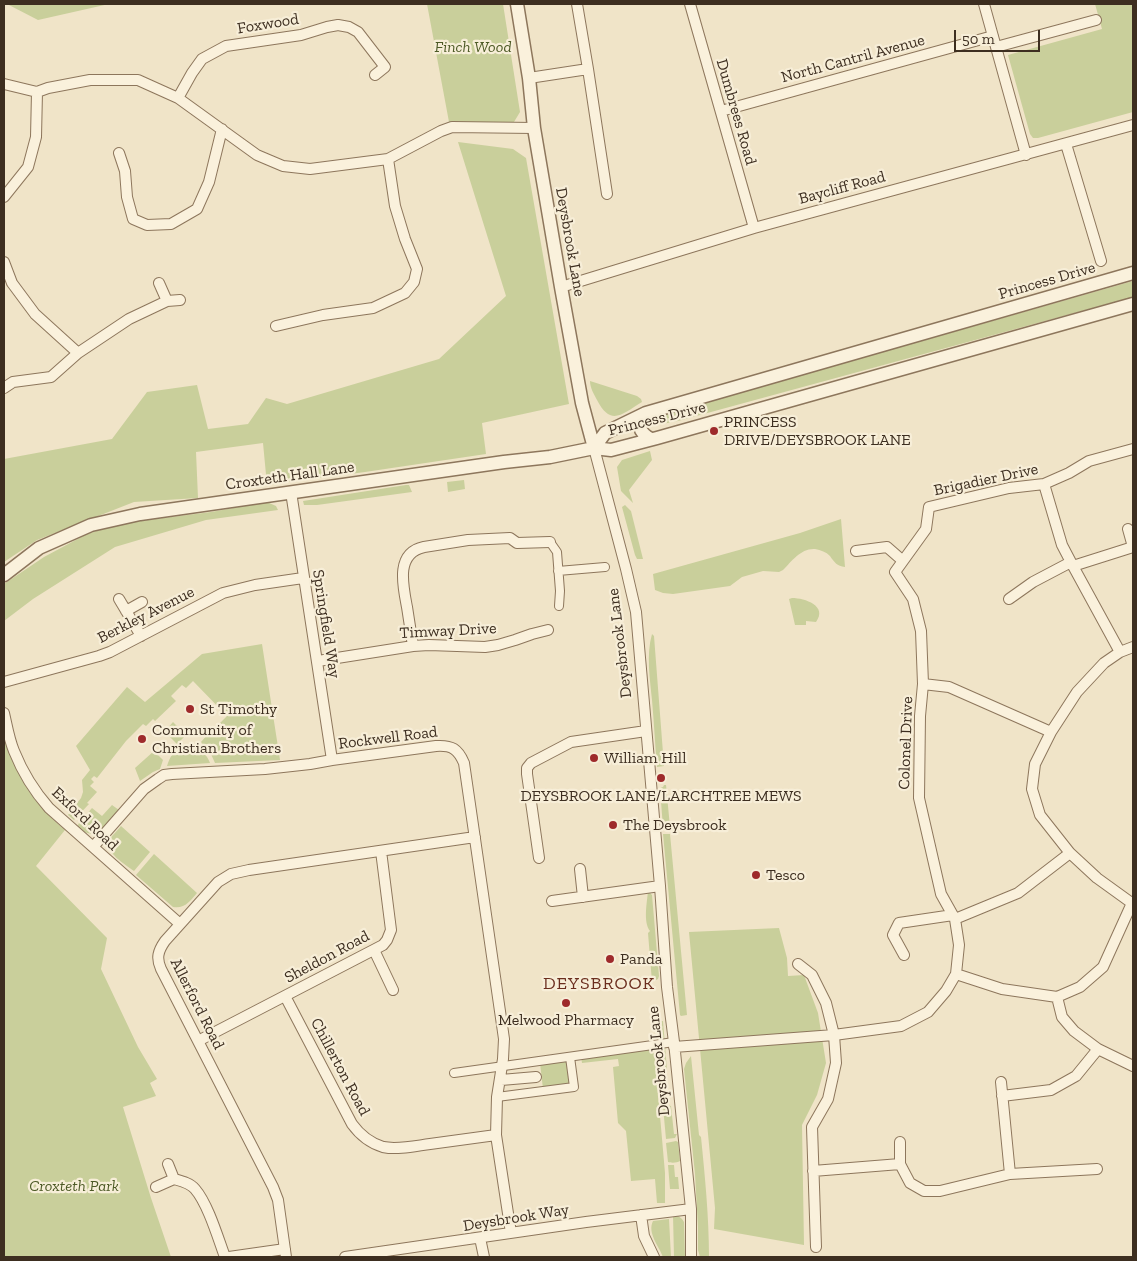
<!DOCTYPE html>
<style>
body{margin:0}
#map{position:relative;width:1137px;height:1261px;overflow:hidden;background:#f0e4c8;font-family:"Zilla Slab",serif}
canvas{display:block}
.frame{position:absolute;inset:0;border:5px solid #3d2e20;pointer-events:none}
.scale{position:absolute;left:954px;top:30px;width:86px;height:22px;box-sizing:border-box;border:2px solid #3d2e20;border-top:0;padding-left:6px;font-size:15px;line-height:18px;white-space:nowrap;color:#3d2e20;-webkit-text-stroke:4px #f7eed8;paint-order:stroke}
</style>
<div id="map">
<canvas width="1137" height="1261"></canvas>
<div class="frame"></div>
<div class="scale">50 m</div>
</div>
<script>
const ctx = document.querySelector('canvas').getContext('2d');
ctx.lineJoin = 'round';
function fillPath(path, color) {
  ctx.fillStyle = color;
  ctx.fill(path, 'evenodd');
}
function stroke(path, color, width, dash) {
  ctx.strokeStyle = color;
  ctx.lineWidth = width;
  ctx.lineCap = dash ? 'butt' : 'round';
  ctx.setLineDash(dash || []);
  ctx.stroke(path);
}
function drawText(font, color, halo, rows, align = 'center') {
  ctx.font = font + ' "Zilla Slab",serif';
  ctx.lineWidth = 4.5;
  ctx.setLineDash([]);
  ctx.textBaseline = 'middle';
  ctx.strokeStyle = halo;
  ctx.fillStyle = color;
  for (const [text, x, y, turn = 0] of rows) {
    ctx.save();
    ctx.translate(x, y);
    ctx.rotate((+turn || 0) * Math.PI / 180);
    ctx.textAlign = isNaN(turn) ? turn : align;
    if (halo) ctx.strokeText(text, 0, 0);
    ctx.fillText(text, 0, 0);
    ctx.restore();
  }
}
fillPath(new Path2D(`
 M7 4H109L38 20Z
 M427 4H503L520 112 514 122H449Z
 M1095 4H1133V112L1038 138H1033L1030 134 1008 55 1102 29Z
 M458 142 513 149 526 158 569 404 482 423 486 454 365 472 267 485 263 443 196 452 198 498 134 502 37 540 4 562V459L112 439 147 392 197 385 208 429 248 424 266 398 287 404 439 359 506 296Z
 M1133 281V297L678 421 651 426 652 421 664 414Z
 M590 381 637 396 641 399 642 402C622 414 611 427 597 400 594 394 590 388 590 381Z
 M650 451 652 460 629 490 633 503 621 491 617 467 622 460Z
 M464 480 465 489 448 492 447 482Z
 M406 485H409L412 492 317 505H304L303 501Z
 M267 502 276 506 278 510 206 520 115 547 33 599 4 621V584L44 557 87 534 113 526 132 522 211 512Z
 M625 505 631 511 643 559H637L635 555 622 507Z
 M841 519 845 567C837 566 834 562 830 556 826 552 821 550 815 549 801 548 792 561 783 570L779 572 763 571 742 577 730 586 673 594 663 593 655 590 653 574 800 533Z
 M792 598C805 598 828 606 816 622L806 621V625H795L789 599Z
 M652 634 654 636 664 766 657 767C655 745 654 722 652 700 650 679 646 655 652 634Z
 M262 644 280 760 215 763 210 752 201 742 208 734 209 735 211 734 215 735 219 733 220 729 219 726 221 724 220 723 227 716 193 681 186 688 182 685 171 696 176 701 155 721 153 719 146 726 143 724 126 741 97 778 94 776 91 779 94 782 90 786 97 792 87 803 89 804 74 820 68 815 81 798 83 792 82 780 90 770 76 746 127 687 145 702 202 654Z
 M173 722 186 735 177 744 167 734 168 732 166 730Z
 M4 733C10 760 24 787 42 808 49 816 57 823 65 830L36 866 107 938 101 969 138 1047 157 1079 150 1083 156 1096 123 1107 151 1198 171 1257H4Z
 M182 747C194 749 206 750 210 763L167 766C170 757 173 751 182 747Z
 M154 751 163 760 160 769 153 772 140 781 135 768Z
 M664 785H666L670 827 663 828 660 788 663 787Z
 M112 805 119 810C106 825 97 844 77 827L79 823 92 808 102 816Z
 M121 826 150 852 134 871C125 864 104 853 110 839 113 834 118 830 121 826Z
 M663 834H670L687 1015 681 1016 680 1015Z
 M154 854 197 893C190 901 185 909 173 907L136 875Z
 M648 891 652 895 659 976 658 979 652 982 648 933 650 931C643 922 647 903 648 891Z
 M779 928 787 958 788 976 804 975 818 1013 826 1063 817 1095 802 1125 804 1245 714 1229 715 1208 689 932Z
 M663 1021 667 1070 660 1072 656 1022Z
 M654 1047 665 1173V1203H657L655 1179 631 1181 626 1131 618 1123 613 1067 619 1066 618 1059 582 1063 581 1057Z
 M691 1056 699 1135 701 1137C705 1177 709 1217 709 1257H700L698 1250V1227L695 1174 684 1069 686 1063Z
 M568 1058 572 1084 543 1089 540 1063Z
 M662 1096H665L666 1105 671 1106 674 1134H677L675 1138 666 1139Z
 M676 1141 678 1142 680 1161C677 1163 671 1163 668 1162L666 1143Z
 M668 1165H674L675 1177H678L679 1189H670Z
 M673 1215H677L682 1219 684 1222 685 1257H674Z
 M669 1219 671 1257H663C659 1246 647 1233 653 1221Z`), '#c9cf9b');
const pedestrian = new Path2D(`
 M550 542 557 552 560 591 559 606
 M558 571 605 567
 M454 1073 674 1042
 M497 1097 574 1087 570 1057`);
const minor = new Path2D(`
 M577 4 588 69 607 194
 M690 4 754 228
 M984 4 1026 155
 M996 47 1096 20
 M529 78 588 69
 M4 84 37 92 48 88 90 80H138L178 98 257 155 283 166 310 169 388 159 441 131 452 127 534 128
 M178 98 192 73 202 59 226 46 301 35 327 27 338 25 349 27 358 32 385 67 375 75
 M721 111 993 36
 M1066 144 1101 261
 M119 153 125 171 127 197 133 219 147 225 171 224 197 209 209 182 222 129
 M4 197 28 167 36 137 37 92
 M4 262 12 283 35 314 78 353
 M159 283 167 301
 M561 287 754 228 1133 125
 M276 326 323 315 373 308 405 293 414 282 417 269 405 239 395 206 388 159
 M4 388 13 382 51 377 78 353 129 319 167 301 180 300
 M594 448 626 569 636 612 660 886 667 987 674 1042 691 1209V1257
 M1044 484 1062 545 1073 566 1120 652
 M291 492C304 581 319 671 332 760
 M1128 529 1133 547
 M856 551 887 547 903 561
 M1073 566 1133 547
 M119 599 141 636
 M1009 599 1033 582 1071 562
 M126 611 142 602
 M413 646C411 633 409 620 407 607 403 586 395 553 424 547L468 540 510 538 517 543 550 542
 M1133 647 1120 652 1104 663 1077 692 1051 732 1035 764 1032 789 1040 815 1070 853 1097 878 1133 904
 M318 661 413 646 429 645 485 647 498 645 515 640 532 634 548 630
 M4 682 99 656 110 652 223 593 255 585 303 578
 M923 684 949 687 1051 732
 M4 713C7 726 9 739 14 751 22 771 34 791 49 808L180 924
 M93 847 144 789 158 779 164 775 172 774 265 769 310 764 332 760 436 746C452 745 458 749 464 763L502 1025 504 1039 503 1059 497 1097 496 1135 511 1233
 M539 858 527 774V768L531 763 571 742 646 731
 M580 869 583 897
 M552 901 660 886
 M955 919 1018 893 1070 853
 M374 950 393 990
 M904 955 893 935 899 923 953 915
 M798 964 812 975 826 1003 834 1035 836 1063 828 1099 812 1127 816 1247
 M956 974 1002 989 1057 997 1080 987 1103 967 1132 903
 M285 996 352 1124C360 1135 370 1143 383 1147 398 1150 415 1146 430 1144 452 1141 474 1138 496 1135
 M1057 997 1062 1017 1074 1031 1098 1049 1133 1066
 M198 1041 383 945 387 940 391 930 381 851
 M674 1047 834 1035 901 1026 928 1012 946 991 956 974 959 945 955 919 941 894 919 798 920 716 923 684 921 631 913 599 895 572 926 529 929 507 1009 488 1044 484 1069 473 1089 461 1133 449
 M501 1080 536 1077
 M1001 1082 1010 1174
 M1002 1096 1051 1090 1076 1076 1098 1049
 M900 1142V1164L910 1183 924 1191H940L1010 1174 1097 1169
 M168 1164 174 1179
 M813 1171 900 1164
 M156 1187 174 1179C181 1181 190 1183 195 1189 208 1204 218 1238 225 1257
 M641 1215 644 1236 654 1257
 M480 1238 484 1257
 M229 1257 285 1249
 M286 1257 278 1200 273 1187 161 969C156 958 158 951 165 941L218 882 231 874 249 870 475 837
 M345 1257 586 1222 691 1209`);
const tertiary = new Path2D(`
 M517 4 529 78 534 128 561 287 582 403 594 448
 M646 413C637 424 638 432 651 439
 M594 448 605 433 646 413 1133 273
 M4 575 39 548 91 525 140 514 504 462 550 457 594 448 611 450 657 438 1133 304`);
stroke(pedestrian, '#8d765c', 10);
stroke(minor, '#8d765c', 12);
stroke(tertiary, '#8d765c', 15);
stroke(pedestrian, '#faf1dc', 8);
stroke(minor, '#faf1dc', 10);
stroke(tertiary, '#faf1dc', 12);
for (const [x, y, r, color] of [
 [714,431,5,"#9e2a2b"],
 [190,709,5,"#9e2a2b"],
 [142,739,5,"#9e2a2b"],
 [594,758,5,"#9e2a2b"],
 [661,778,5,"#9e2a2b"],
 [613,825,5,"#9e2a2b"],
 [756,875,5,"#9e2a2b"],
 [610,959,5,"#9e2a2b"],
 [566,1003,5,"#9e2a2b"]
]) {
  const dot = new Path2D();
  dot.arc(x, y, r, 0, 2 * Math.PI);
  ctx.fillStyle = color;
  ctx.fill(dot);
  stroke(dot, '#f7eed8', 2);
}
drawText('16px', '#3d2e20', '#f7eed8', [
 ["Foxwood",268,24,-9],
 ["North Cantril Avenue",853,59,-15],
 ["Dumbrees Road",736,112,74],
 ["Baycliff Road",842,188,-15],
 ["Deysbrook Lane",570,242,80],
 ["Princess Drive",1047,281,-16],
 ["Princess Drive",657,419,-14],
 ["Croxteth Hall Lane",290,476,-8],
 ["Brigadier Drive",986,480,-12],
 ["Berkley Avenue",146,615,-27],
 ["Springfield Way",326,624,81],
 ["Timway Drive",448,631,-3],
 ["Deysbrook Lane",620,643,-97],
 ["Rockwell Road",388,738,-7],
 ["Colonel Drive",906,743,-88],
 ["Exford Road",85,819,43],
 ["Sheldon Road",327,957,-28],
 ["Allerford Road",197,1004,63],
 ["Deysbrook Lane",659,1061,-96],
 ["Chillerton Road",340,1067,62],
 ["Deysbrook Way",516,1218,-9]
]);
drawText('italic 16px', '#4d5a26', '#f7eed8', [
 ["Finch Wood",473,47],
 ["Croxteth Park",74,1186]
]);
drawText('16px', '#3d2e20', '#f7eed8', [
 ["PRINCESS",724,422],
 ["DRIVE/DEYSBROOK LANE",724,440],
 ["St Timothy",200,709],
 ["Community of",152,730],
 ["Christian Brothers",152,748],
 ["William Hill",604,758],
 ["DEYSBROOK LANE/LARCHTREE MEWS",661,796,"center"],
 ["The Deysbrook",623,825],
 ["Tesco",766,875],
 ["Panda",620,959],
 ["Melwood Pharmacy",566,1020,"center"]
], 'left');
ctx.letterSpacing = '1px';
drawText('18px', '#6b2e1e', '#f7eed8', [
 ["DEYSBROOK",599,984]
]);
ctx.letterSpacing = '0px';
</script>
